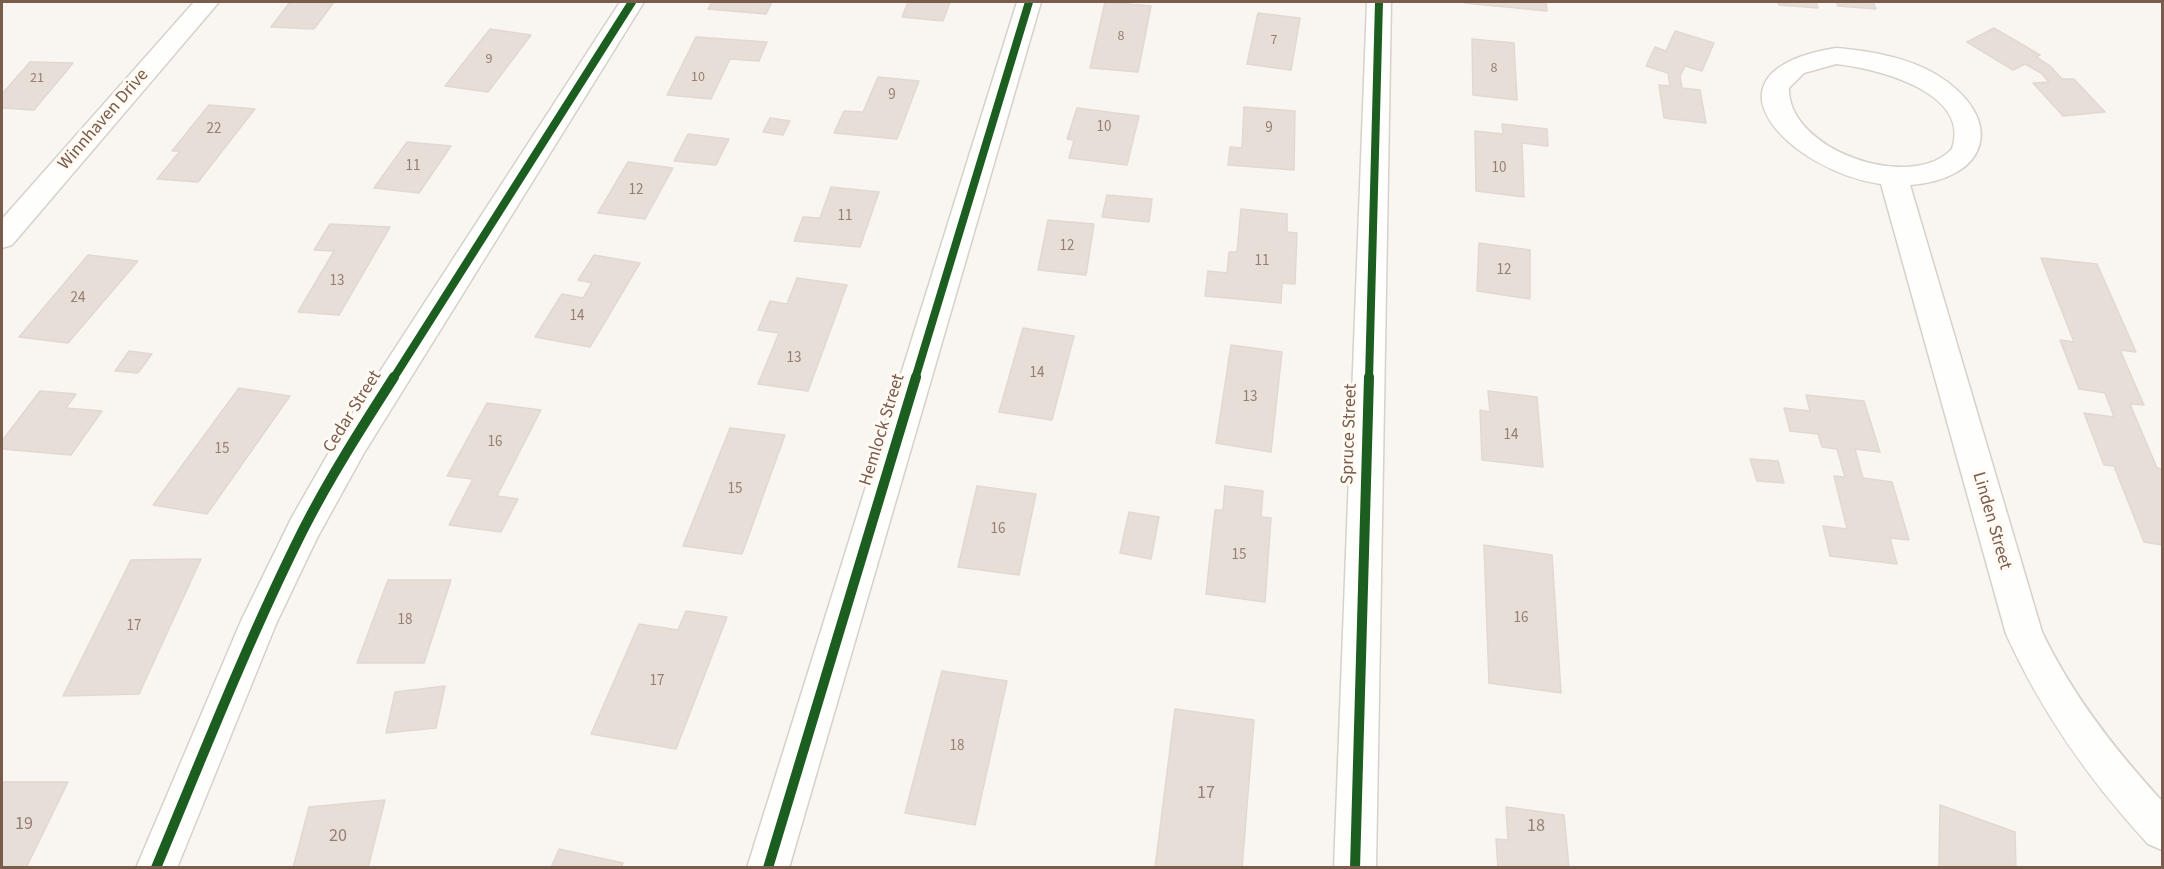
<!DOCTYPE html>
<style>
body{margin:0}
#map{position:relative;width:2164px;height:869px;overflow:hidden;background:#f9f5f0;font-family:"Source Sans 3",sans-serif}
canvas{display:block}
.frame{position:absolute;inset:0;border:3px solid #7a5c4d;pointer-events:none}
</style>
<div id="map">
<canvas width="2164" height="869"></canvas>
<div class="frame"></div>
</div>
<script>
const ctx = document.querySelector('canvas').getContext('2d');
ctx.lineJoin = 'round';
function fillPath(path, color) {
  ctx.fillStyle = color;
  ctx.fill(path, 'evenodd');
}
function stroke(path, color, width, dash) {
  ctx.strokeStyle = color;
  ctx.lineWidth = width;
  ctx.lineCap = dash ? 'butt' : 'round';
  ctx.setLineDash(dash || []);
  ctx.stroke(path);
}
function drawText(font, color, halo, rows, align = 'center') {
  ctx.font = font + ' "Source Sans 3",sans-serif';
  ctx.lineWidth = 6;
  ctx.setLineDash([]);
  ctx.textBaseline = 'middle';
  ctx.strokeStyle = halo;
  ctx.fillStyle = color;
  for (const [text, x, y, turn = 0] of rows) {
    ctx.save();
    ctx.translate(x, y);
    ctx.rotate((+turn || 0) * Math.PI / 180);
    ctx.textAlign = isNaN(turn) ? turn : align;
    if (halo) ctx.strokeText(text, 0, 0);
    ctx.fillText(text, 0, 0);
    ctx.restore();
  }
}
const building = new Path2D(`
 M290 2H334L314 29 271 27Z
 M712 2H772L766 14 708 9Z
 M908 2H950L943 21 902 17Z
 M1105 2 1151 6 1138 72 1090 68Z
 M1465 2H1546L1547 11 1465 3Z
 M1778 2H1816L1818 8 1779 5Z
 M1836 2H1873L1876 9 1838 6Z
 M1258 13 1300 18 1291 70 1247 64Z
 M1994 28 2040 55 2036 57 2050 66 2062 79H2074L2105 112 2063 116 2033 83 2049 82 2041 73 2025 64 2013 70 1967 42Z
 M490 29 531 35 488 92 445 86Z
 M1675 31 1714 43 1702 71 1685 66 1680 76 1682 88 1700 90 1706 123 1664 118 1659 85 1670 86 1668 73 1646 66 1655 47 1666 51Z
 M696 37 767 42 759 61 730 59 711 99 667 95Z
 M1472 39 1514 43 1517 100 1473 95Z
 M30 62 73 63 34 110 2 108V94Z
 M878 77 919 81 897 139 834 133 844 111 863 112Z
 M209 105 255 109 198 182 157 179 180 151H172Z
 M1244 107 1295 111 1294 170 1228 165 1230 147 1242 148Z
 M1077 108 1139 116 1127 165 1069 158 1074 140 1067 139Z
 M770 118 790 121 783 135 763 132Z
 M1502 124 1547 129 1548 146 1522 143 1524 197 1476 191 1475 131 1503 134Z
 M688 134 729 139 716 165 674 161Z
 M407 142 451 146 419 193 374 188Z
 M628 162 673 168 645 219 598 213Z
 M831 187 879 192 860 247 794 241 803 217 820 218Z
 M1107 195 1152 199 1149 222 1102 217Z
 M1241 209 1287 214V232L1297 233 1295 284 1282 283 1281 303 1205 296 1208 271 1227 273 1229 252H1237Z
 M1048 220 1094 224 1086 275 1038 270Z
 M330 224 390 227 339 315 298 312 334 251 314 250Z
 M1479 243 1530 250V299L1477 291Z
 M88 255 138 261 68 343 19 337Z
 M594 255 640 263 590 347 535 337 562 294 583 298 592 283 578 280Z
 M2041 258 2097 264 2136 352 2120 350 2144 405 2130 404 2157 468 2162 469V545L2144 542 2114 466 2104 465 2084 413 2114 417 2105 393 2079 389 2060 340 2074 342Z
 M797 278 847 285 808 391 758 384 779 333 758 330 770 301 787 304Z
 M1023 328 1074 336 1052 420 999 412Z
 M1231 345 1282 352 1271 452 1216 443Z
 M129 351 152 354 138 373 115 371Z
 M239 388 290 396 207 514 153 505Z
 M40 391 76 394 66 408 102 411 71 455 2 449V441Z
 M1488 391 1537 397 1543 467 1482 460 1480 410 1490 412Z
 M1806 395 1864 401 1880 452 1855 449 1863 478 1892 482 1909 540 1890 538 1897 564 1830 556 1823 526 1847 529 1834 476 1845 477 1837 449 1822 447 1818 434 1790 431 1784 408 1810 411Z
 M487 403 541 410 497 496 518 499 501 532 449 525 473 479 447 476Z
 M730 428 785 435 742 554 683 546Z
 M1750 459 1778 461 1784 483 1757 481Z
 M977 486 1036 494 1019 575 958 567Z
 M1225 486 1263 491 1261 517 1271 518 1265 602 1206 594 1215 510H1223Z
 M1129 512 1159 517 1151 559 1120 553Z
 M1484 545 1552 555 1561 693 1489 683Z
 M201 559 139 694 63 696 131 560Z
 M388 580H451L424 663H357Z
 M686 611 727 617 676 749 591 734 639 624 678 630Z
 M942 671 1007 681 975 825 905 813Z
 M445 686 436 728 386 733 395 692Z
 M1175 709 1254 720 1242 868H1155Z
 M2 782H68L26 868H2Z
 M385 800 368 868H293L309 807Z
 M1940 805 2015 832 2016 868H1939Z
 M1506 807 1564 815 1569 868H1498L1496 839 1508 840Z
 M559 849 623 863 621 868H551Z`);
fillPath(building, '#e6ded7');
stroke(building, '#e2d8d2', 1.5);
const minor = new Path2D(`
 M194 2H219L12 245 2 248V219Z
 M620 2H644L364 453 317 538 276 624 177 868H136L241 621 292 517 340 433Z
 M1017 2H1041L789 868H747Z
 M1367 2H1391L1376 868H1334Z
 M1836 48C1870 51 1907 57 1937 75 2006 118 1991 179 1910 185L2042 632C2072 695 2115 750 2162 801V850L2148 844C2089 780 2042 713 2006 634L1881 184C1793 172 1688 72 1836 48ZM1836 64C1874 68 1972 91 1952 149 1911 193 1787 150 1789 88L1804 73Z`);
stroke(minor, '#d7d1cb', 3);
fillPath(minor, '#fefefd');
stroke(new Path2D(`
 M393 379 632 2
 M915 379 1029 2
 M1369 379 1379 2`), '#1b5e20', 8);
stroke(new Path2D(`
 M156 868C203 755 248 640 303 530 330 477 362 427 394 377
 M768 868 916 377
 M1355 868 1369 377`), '#1b5e20', 10);
drawText('14px', '#977e72', null, [
 ["8",1121,37],
 ["7",1274,41],
 ["9",489,60],
 ["8",1494,69],
 ["10",698,78],
 ["21",37,79]
]);
drawText('15px', '#977e72', null, [
 ["9",892,96],
 ["10",1104,128],
 ["9",1269,129],
 ["22",214,130],
 ["11",413,167],
 ["10",1499,169],
 ["12",636,191],
 ["11",845,217],
 ["12",1067,247],
 ["11",1262,262],
 ["12",1504,271],
 ["13",337,282],
 ["24",78,299],
 ["14",577,317],
 ["13",794,359],
 ["14",1037,374],
 ["13",1250,398],
 ["14",1511,436],
 ["16",495,443],
 ["15",222,450],
 ["15",735,490],
 ["16",998,530],
 ["15",1239,556],
 ["16",1521,619],
 ["18",405,621],
 ["17",134,627],
 ["17",657,682],
 ["18",957,747]
]);
drawText('18px', '#7a5c4d', '#fffaf3', [
 ["Winnhaven Drive",104,120,-49],
 ["Cedar Street",353,412,-58],
 ["Hemlock Street",883,430,-73],
 ["Spruce Street",1350,434,-88],
 ["Linden Street",1991,521,74]
]);
drawText('18px', '#977e72', null, [
 ["17",1206,794],
 ["19",24,825],
 ["18",1536,827],
 ["20",338,837]
]);
</script>
